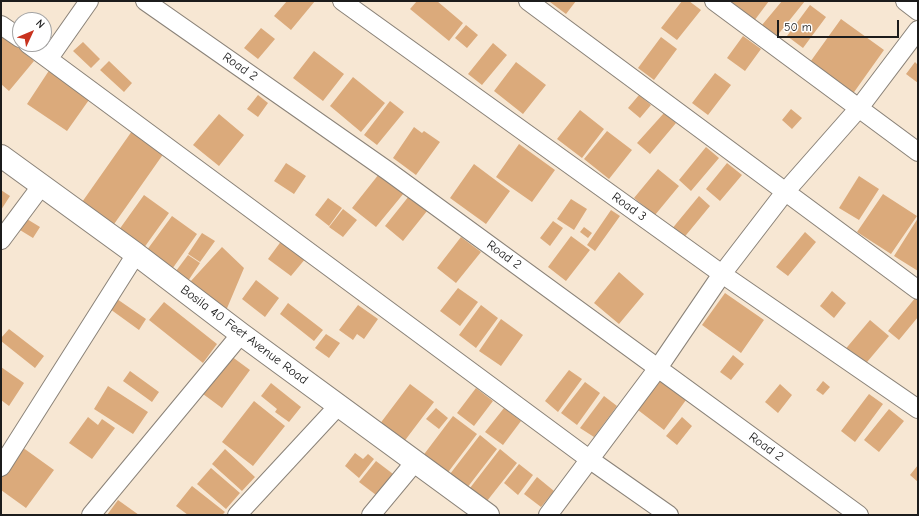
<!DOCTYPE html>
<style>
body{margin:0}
#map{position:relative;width:919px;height:516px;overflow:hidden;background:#f7e7d3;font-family:"Comic Neue",sans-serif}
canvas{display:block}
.frame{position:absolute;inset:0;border:2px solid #1c1c1c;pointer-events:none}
.north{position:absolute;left:12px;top:12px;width:40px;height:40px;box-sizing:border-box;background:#fff;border:1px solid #a4a4a4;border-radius:50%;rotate:46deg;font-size:11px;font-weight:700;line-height:16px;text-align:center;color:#1c1c1c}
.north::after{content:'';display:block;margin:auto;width:14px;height:18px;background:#c8321e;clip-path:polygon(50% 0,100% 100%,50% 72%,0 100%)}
.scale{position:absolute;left:777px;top:20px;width:122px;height:18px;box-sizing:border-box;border:2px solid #1c1c1c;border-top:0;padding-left:5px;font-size:12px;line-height:14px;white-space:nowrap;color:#1c1c1c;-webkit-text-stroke:3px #fff;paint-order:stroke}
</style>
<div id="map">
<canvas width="919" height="516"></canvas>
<div class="frame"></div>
<div class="north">N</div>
<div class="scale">50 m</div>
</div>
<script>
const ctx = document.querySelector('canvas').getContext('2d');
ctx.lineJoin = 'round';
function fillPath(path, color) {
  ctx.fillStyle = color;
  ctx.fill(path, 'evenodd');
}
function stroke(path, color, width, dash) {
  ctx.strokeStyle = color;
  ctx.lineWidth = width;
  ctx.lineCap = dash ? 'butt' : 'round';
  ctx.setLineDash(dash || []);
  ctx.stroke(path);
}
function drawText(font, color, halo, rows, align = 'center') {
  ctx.font = font + ' "Comic Neue",sans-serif';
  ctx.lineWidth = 3;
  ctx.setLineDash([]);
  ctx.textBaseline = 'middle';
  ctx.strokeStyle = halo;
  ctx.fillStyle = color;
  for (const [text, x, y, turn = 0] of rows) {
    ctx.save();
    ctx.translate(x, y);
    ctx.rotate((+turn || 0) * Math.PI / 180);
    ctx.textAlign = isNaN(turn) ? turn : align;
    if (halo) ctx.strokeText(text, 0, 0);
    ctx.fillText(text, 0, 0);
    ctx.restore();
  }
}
fillPath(new Path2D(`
 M287 1H315L291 30 274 16Z
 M417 1H437L463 23 449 41 410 9Z
 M551 1H576L566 14 550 2Z
 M682 1H689L701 10 677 40 661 28Z
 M729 1H769L754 21Z
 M782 1H805L776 37 762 25Z
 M810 5 826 17 803 48 787 36Z
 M841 19 884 50 852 95 808 65Z
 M466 25 478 35 467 48 455 38Z
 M261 28 275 39 258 59 244 48Z
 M1 33 34 61 9 91 1 84Z
 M743 36 761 49 745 71 727 58Z
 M661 37 677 49 654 80 638 68Z
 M83 42 100 59 91 68 73 51Z
 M493 43 507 55 482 85 468 74Z
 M314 51 344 74 323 101 293 78Z
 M109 61 132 83 124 92 100 70Z
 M516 62 546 85 523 114 494 91Z
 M915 62 918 65V83L906 74Z
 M50 69 91 97 67 131 27 104Z
 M715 73 731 85 708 115 692 103Z
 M353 77 385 103 361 132 330 106Z
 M258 95 268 103 258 117 247 109Z
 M639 95 651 105 640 118 628 108Z
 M390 101 404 112 377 145 364 135Z
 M791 109 802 118 792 129 782 120Z
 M580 110 604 129 582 158 557 139Z
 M664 113 676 123 650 154 637 143Z
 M219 114 244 135 219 166 193 145Z
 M414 127 422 133 424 131 440 142 416 175 393 158Z
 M132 131 164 153 112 227 80 205Z
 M607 131 632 150 609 179 584 159Z
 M519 144 555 170 532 202 496 177Z
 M706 147 719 158 691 191 679 180Z
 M286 163 306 176 294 194 274 181Z
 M727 163 742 175 720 201 706 189Z
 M474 164 510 191 486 224 450 198Z
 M658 169 679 186 655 215 634 198Z
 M379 174 404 193 376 227 352 208Z
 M859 176 879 189 859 220 839 208Z
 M1 190 10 196 1 210Z
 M883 194 917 216 891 254 857 232Z
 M144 195 169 213 141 252 116 234Z
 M409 196 427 211 403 241 385 226Z
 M699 196 710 206 682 240 671 230Z
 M328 198 342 208 329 226 315 215Z
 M571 199 587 209 574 230 557 219Z
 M343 209 357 220 343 237 329 227Z
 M611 210 620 216 595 251 587 245Z
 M22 216 40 227 33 238 15 227Z
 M172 216 197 234 170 272 144 254Z
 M918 218V271L894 256Z
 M553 221 563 228 550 246 540 238Z
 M584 227 592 233 588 238 580 232Z
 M805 232 816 242 788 276 776 267Z
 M202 233 215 241 200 262 188 254Z
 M571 236 590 250 566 281 548 267Z
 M461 237 481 252 456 283 437 268Z
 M282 240 306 258 291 276 268 259Z
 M222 247 244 268 225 313 190 282Z
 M188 255 200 263 186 284 173 275Z
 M619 272 644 294 619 324 594 303Z
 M256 280 279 298 265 317 242 299Z
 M458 288 478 302 460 326 440 311Z
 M832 291 846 303 834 318 820 306Z
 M725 293 764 320 741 353 702 325Z
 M916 297 918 299V317L899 340 888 331Z
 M117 299 146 319 139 330 110 309Z
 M164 302 217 344 203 363 149 320Z
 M288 303 323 330 314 341 280 314Z
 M358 305 378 319 364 339 357 334 353 340 339 330Z
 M481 305 498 318 476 348 459 335Z
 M501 319 523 335 501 366 479 351Z
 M870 320 889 336 862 368 843 352Z
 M9 329 44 356 35 368 1 341V338Z
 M326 334 340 343 329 358 315 348Z
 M733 355 744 364 731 380 720 372Z
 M231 356 250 370 222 408 203 394Z
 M1 367 24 383 9 406 1 400Z
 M569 370 582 379 558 412 545 401Z
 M130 371 159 392 152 402 123 381Z
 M660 381 686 400 664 430 638 410Z
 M823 381 830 387 823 395 816 390Z
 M585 382 600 393 577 425 561 413Z
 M271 383 301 407 289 422 275 412 277 409 261 396Z
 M410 384 434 402 403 443 379 425Z
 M780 384 792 395 778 413 765 402Z
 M108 386 148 412 133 434 94 409Z
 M476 388 493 401 474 426 457 413Z
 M869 394 883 404 855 442 841 431Z
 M604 396 617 406 594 437 580 428Z
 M254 401 285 426 253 466 222 442Z
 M436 408 448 418 439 429 426 419Z
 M504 408 521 421 503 445 485 432Z
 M889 409 904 421 879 452 864 440Z
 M453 416 477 434 446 475 422 457Z
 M88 417 98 425 102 419 115 428 92 459 69 443Z
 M682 417 692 426 677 445 666 436Z
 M480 435 497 449 467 488 450 474Z
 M22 447 54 470 26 508 1 490V476Z
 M225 449 255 477 242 491 212 464Z
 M500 449 517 463 487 501 470 488Z
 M355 453 363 459 368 454 374 459 359 478 345 466Z
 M376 461 397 477 380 498 359 482Z
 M519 464 533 475 518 495 504 483Z
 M918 465V482L910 475Z
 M211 468 240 493 226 509 197 484Z
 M537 477 554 491 541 507 524 494Z
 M192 486 225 512 222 515H188L176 506Z
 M118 500 139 515H107Z`), '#dbaa7b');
const minor = new Path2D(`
 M145 1 388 171 859 515
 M342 1 722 274 918 409
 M528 1 918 290
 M714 1 918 152
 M905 1 918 11
 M1 25 20 38
 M28 44 589 459 669 515
 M49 58 89 1
 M1 240 42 185
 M1 467 136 254
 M91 515 241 334
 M237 515 339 405
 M371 515 415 462
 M548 515 658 368 722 274 785 192 859 108 918 30`);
const tertiary = new Path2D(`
 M1 156 136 254 241 334 488 515`);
stroke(minor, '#8a8278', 20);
stroke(tertiary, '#8a8278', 24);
stroke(minor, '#fff', 18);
stroke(tertiary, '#fff', 22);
drawText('13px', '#1c1c1c', '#fff', [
 ["Road 2",240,67,35],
 ["Road 3",629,207,36],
 ["Road 2",504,255,36],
 ["Bosila 40 Feet Avenue Road",244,335,37],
 ["Road 2",766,447,36]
]);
</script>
